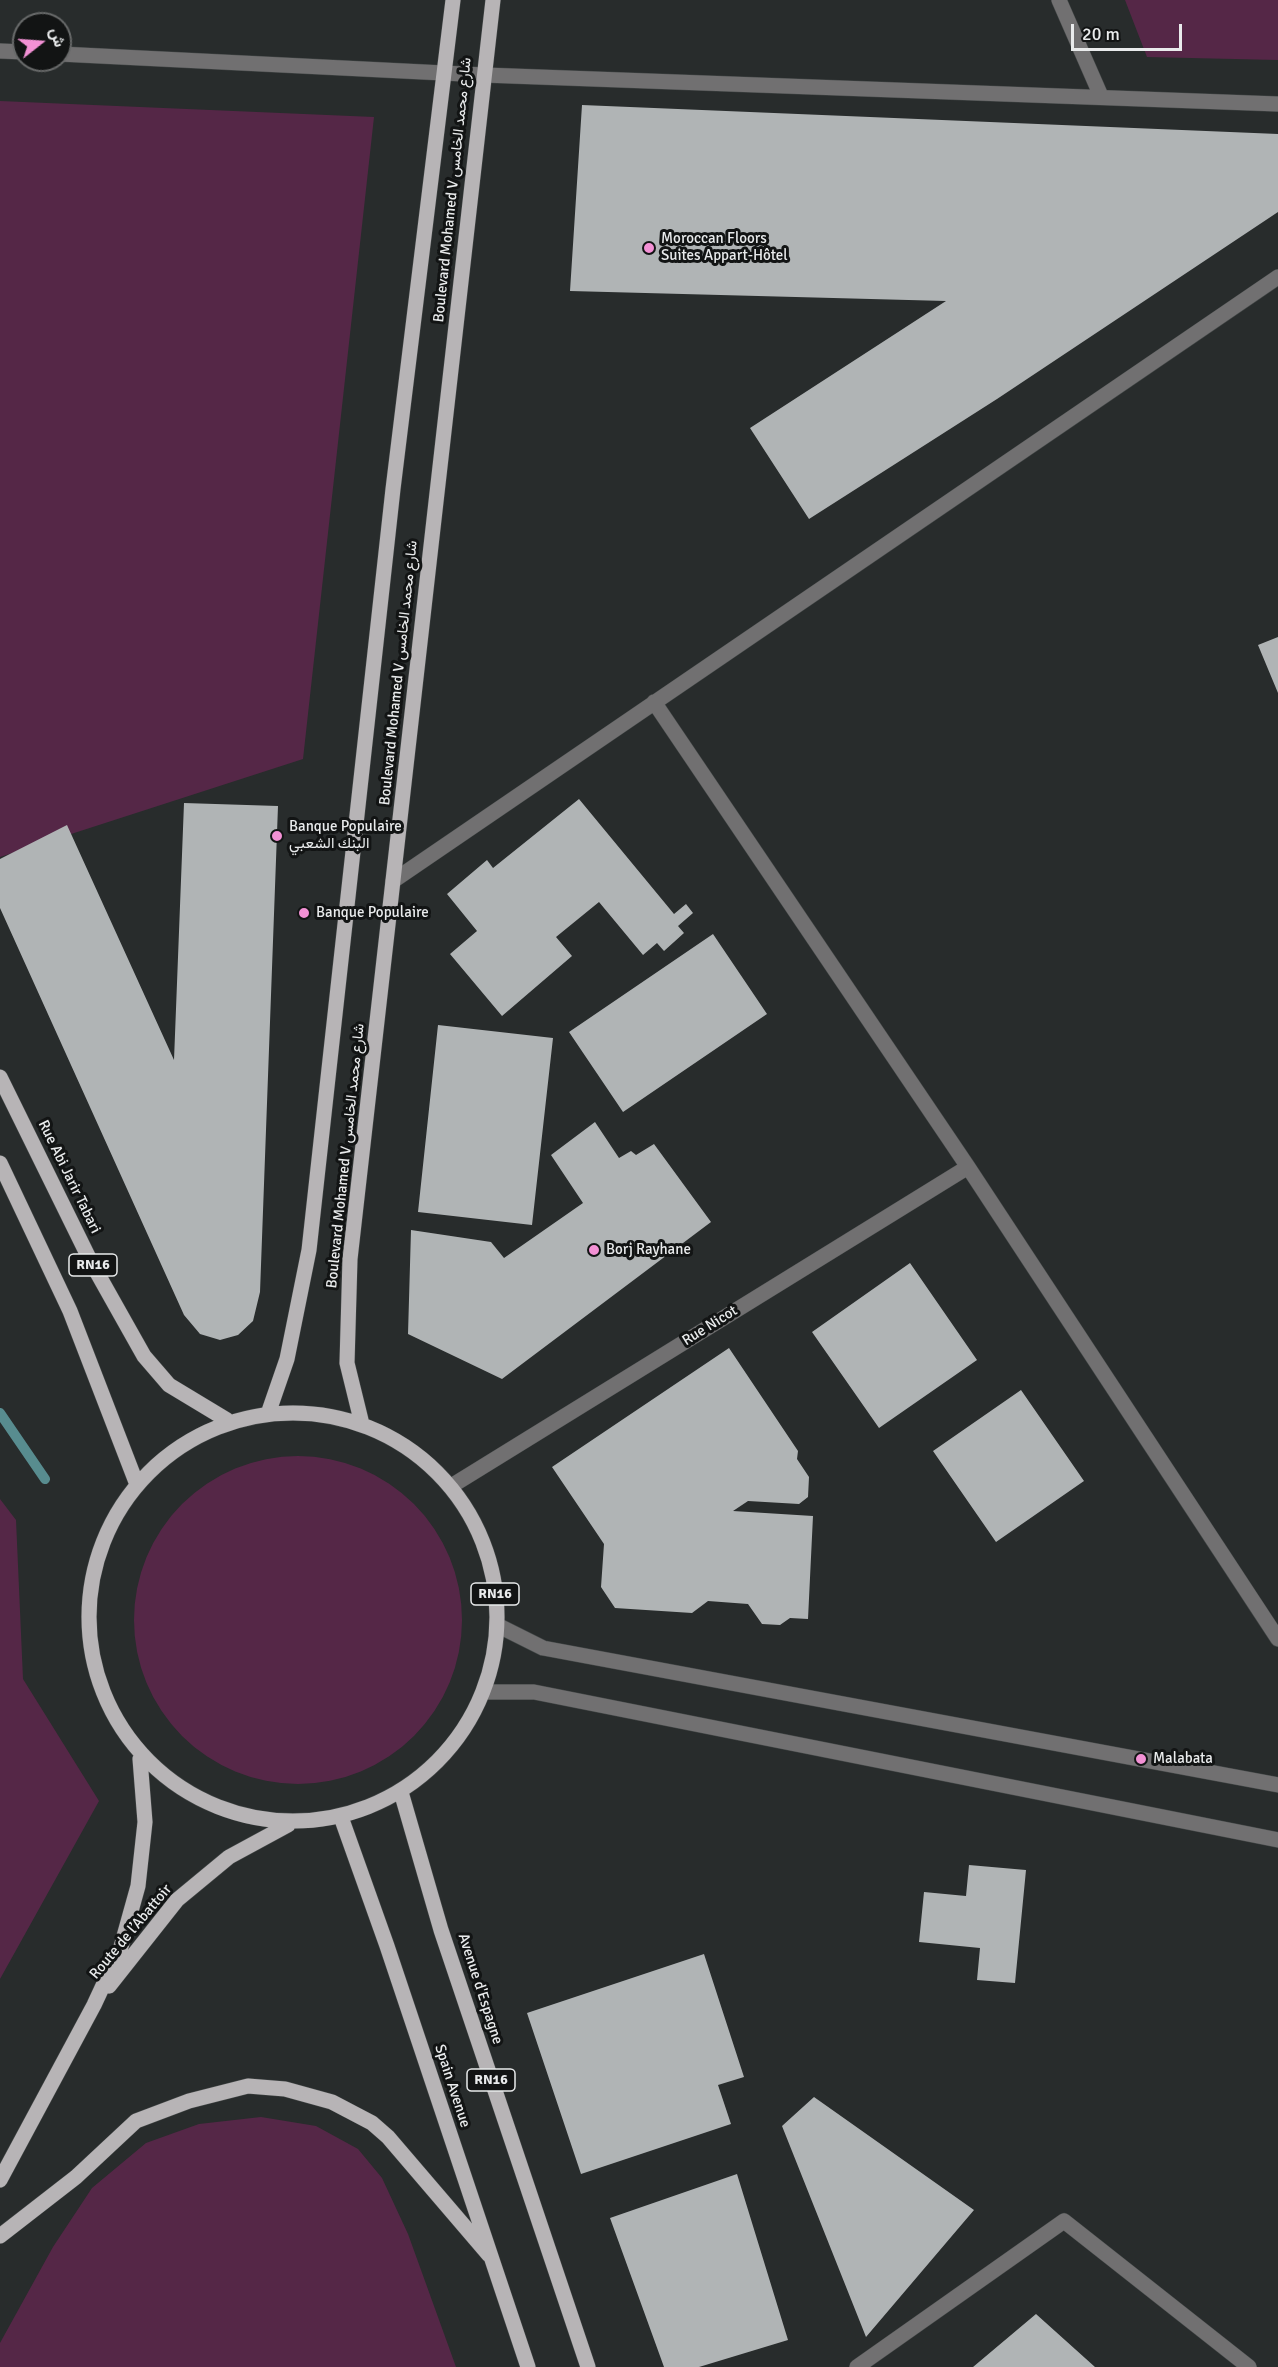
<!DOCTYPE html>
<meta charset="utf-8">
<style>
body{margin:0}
#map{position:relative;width:1278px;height:2367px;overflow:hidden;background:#282c2c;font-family:Signika,Vazirmatn,sans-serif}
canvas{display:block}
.north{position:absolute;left:12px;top:12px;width:60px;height:60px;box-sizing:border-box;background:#121414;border:2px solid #686a6a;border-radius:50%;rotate:73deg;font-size:16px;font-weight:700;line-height:24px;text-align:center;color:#e9ebec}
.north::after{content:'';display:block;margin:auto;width:21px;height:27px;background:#f391d5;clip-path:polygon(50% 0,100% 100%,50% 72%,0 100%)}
.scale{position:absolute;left:1071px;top:24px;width:111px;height:27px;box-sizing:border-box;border:3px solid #e9ebec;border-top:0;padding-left:8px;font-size:18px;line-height:21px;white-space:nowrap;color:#e9ebec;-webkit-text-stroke:4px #121414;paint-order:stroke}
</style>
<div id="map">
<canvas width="1278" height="2367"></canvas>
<div class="north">ش</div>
<div class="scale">20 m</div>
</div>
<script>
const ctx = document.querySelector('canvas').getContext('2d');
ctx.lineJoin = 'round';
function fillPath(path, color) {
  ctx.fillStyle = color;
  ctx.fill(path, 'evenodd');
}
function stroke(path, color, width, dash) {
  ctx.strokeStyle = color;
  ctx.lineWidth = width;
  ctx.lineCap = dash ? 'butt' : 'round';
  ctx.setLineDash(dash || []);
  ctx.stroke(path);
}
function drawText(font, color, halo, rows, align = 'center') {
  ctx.font = font + ' Signika,Vazirmatn,sans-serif';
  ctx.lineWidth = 6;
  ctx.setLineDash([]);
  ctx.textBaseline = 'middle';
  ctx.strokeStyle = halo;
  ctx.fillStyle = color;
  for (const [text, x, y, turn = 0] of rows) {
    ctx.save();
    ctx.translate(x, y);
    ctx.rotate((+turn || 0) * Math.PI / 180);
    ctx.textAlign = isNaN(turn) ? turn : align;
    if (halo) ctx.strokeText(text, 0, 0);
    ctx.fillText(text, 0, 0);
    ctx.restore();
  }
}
fillPath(new Path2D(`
 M1125 0H1278V60L1147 57Z
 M0 101 374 117 303 759 0 857Z
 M134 1620a164 164 0 1 1 328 0a164 164 0 1 1-328 0Z
 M0 1499 16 1520 23 1679 99 1801 0 1979Z
 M261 2117 316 2126 358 2149 382 2178 408 2234 456 2367H0V2343L53 2247 92 2188 146 2143 199 2124Z`), '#552747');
stroke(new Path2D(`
 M0 1413 45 1479`), '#588c8f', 10);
fillPath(new Path2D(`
 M582 105 1278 134V212L997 399 809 519 750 428 946 301 570 291Z
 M1278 637V693L1258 645Z
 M579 799 674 914 686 904 693 913 678 926 684 933 664 951 657 943 643 955 599 902 556 937 572 956 502 1016 450 954 477 931 447 894 487 860 493 868Z
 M184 803 278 806 260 1292 253 1321 238 1335 220 1340 200 1334 184 1315 0 908V859L67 825 174 1060Z
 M713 934 767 1014 623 1112 569 1032Z
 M438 1025 553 1038 532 1225 418 1212Z
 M595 1122 619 1158 631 1151 636 1155 654 1144 711 1222 502 1379 408 1334 411 1230 491 1242 504 1258 583 1203 551 1155Z
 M910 1263 977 1360 879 1428 812 1332Z
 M729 1348 798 1451 797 1459 809 1477 808 1497 799 1504 748 1501 733 1511 813 1516 808 1619 790 1618 780 1625 762 1624 748 1604 708 1601 692 1613 615 1608 601 1587 604 1544 552 1467Z
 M1021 1390 1084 1481 996 1542 933 1451Z
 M969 1865 1026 1870 1015 1983 977 1980 980 1948 919 1942 924 1892 966 1896Z
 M704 1954 744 2077 718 2085 731 2124 581 2174 527 2013Z
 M814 2097 974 2210 866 2337 782 2126Z
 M737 2174 788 2340 699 2367H664L610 2218Z
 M1036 2314 1095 2367H973Z`), '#b0b4b5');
const minor = new Path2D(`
 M1059 0 1101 96
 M0 51 24 52
 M60 54 484 75 1278 104
 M654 702 968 1167 1278 1639
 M393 881 1278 277
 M453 1485 968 1167
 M499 1626 543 1648 1278 1785
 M483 1692H534L1278 1840
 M857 2367 1064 2221 1249 2367`);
const major = new Path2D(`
 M0 1077 90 1260 144 1356 169 1385 227 1420
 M0 1163 70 1311 136 1482
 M269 1411 287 1359 309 1250 393 489 453 0
 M89 1617a204 204 0 1 1 408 0a204 204 0 1 1-408 0Z
 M361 1420 347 1363 350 1259 493 0
 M401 1792 441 1930 588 2367
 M341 1817 387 1946 528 2367
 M109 1986 177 1900 229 1857 288 1825
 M0 2180 94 2005 121 1947 138 1886 145 1822 140 1759
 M0 2236 76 2177 136 2121 189 2101 248 2086 285 2089 332 2102 372 2123 388 2137 489 2255`);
stroke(minor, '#434747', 16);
stroke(major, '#434747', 16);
stroke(minor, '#717071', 15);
stroke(major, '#b7b4b6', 15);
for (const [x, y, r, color] of [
 [649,248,6,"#f391d5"],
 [277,836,6,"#f391d5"],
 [304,913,6,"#f391d5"],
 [594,1250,6,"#f391d5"],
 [1141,1759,6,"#f391d5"]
]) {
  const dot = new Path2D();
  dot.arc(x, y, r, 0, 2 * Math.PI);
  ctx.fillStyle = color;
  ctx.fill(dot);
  stroke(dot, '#121414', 2);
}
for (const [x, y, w] of [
 [93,1265,48],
 [495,1594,48],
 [491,2080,48]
]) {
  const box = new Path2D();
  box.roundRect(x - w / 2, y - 11, w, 22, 4.5);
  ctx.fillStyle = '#121414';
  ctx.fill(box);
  stroke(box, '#e9ebec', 1.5);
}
drawText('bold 14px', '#e9ebec', null, [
 ["RN16",93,1265],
 ["RN16",495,1594],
 ["RN16",491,2080]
]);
drawText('15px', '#e9ebec', '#121414', [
 ["Boulevard Mohamed V شارع محمد الخامس",453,190,-84],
 ["Boulevard Mohamed V شارع محمد الخامس",399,673,-84],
 ["Boulevard Mohamed V شارع محمد الخامس",346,1156,-84],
 ["Rue Abi Jarir Tabari",69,1177,64],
 ["Rue Nicot",710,1326,-32],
 ["Route de l’Abattoir",131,1932,-50],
 ["Avenue d'Espagne",480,1989,72],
 ["Spain Avenue",452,2086,72]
]);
drawText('15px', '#e9ebec', '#121414', [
 ["Moroccan Floors",661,239],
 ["Suites Appart-Hôtel",661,256],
 ["Banque Populaire",289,827],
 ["البنك الشعبي",289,844],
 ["Banque Populaire",316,913],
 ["Borj Rayhane",606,1250],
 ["Malabata",1153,1759]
], 'left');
</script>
